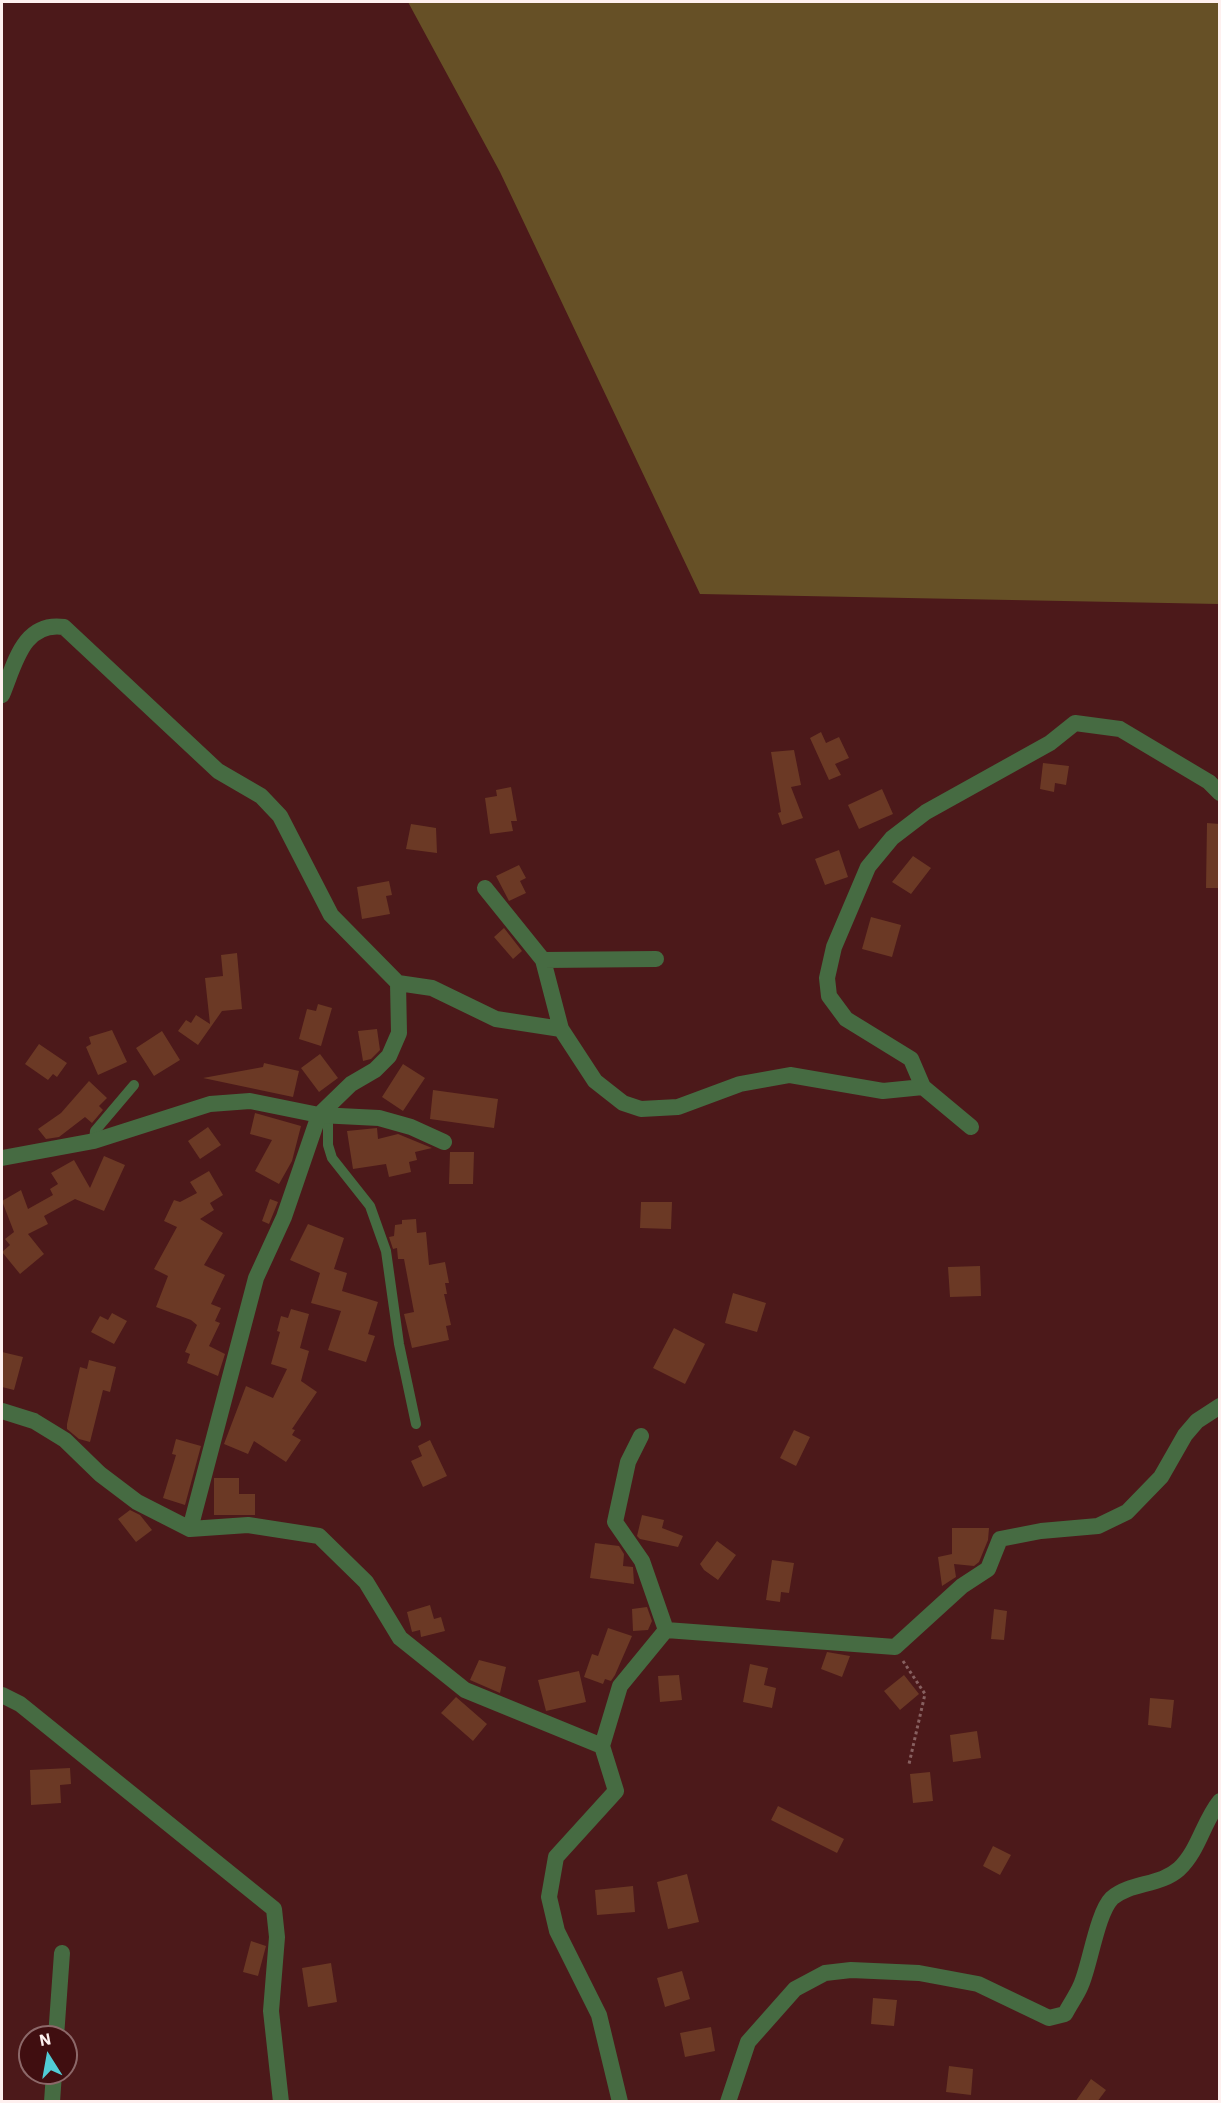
<!DOCTYPE html>
<style>
body{margin:0}
#map{position:relative;width:1221px;height:2103px;overflow:hidden;background:#4c191a;font-family:"IBM Plex Sans",sans-serif}
canvas{display:block}
.frame{position:absolute;inset:0;border:3px solid #fef0ef;pointer-events:none}
.north{position:absolute;left:18px;top:2025px;width:60px;height:60px;box-sizing:border-box;background:#400e10;border:2px solid #8c6869;border-radius:50%;rotate:349deg;font-size:16px;font-weight:700;line-height:24px;text-align:center;color:#fef0ef}
.north::after{content:'';display:block;margin:auto;width:21px;height:27px;background:#51ccd5;clip-path:polygon(50% 0,100% 100%,50% 72%,0 100%)}
</style>
<div id="map">
<canvas width="1221" height="2103"></canvas>
<div class="frame"></div>
<div class="north">N</div>
</div>
<script>
const ctx = document.querySelector('canvas').getContext('2d');
ctx.lineJoin = 'round';
function fillPath(path, color) {
  ctx.fillStyle = color;
  ctx.fill(path, 'evenodd');
}
function stroke(path, color, width, dash) {
  ctx.strokeStyle = color;
  ctx.lineWidth = width;
  ctx.lineCap = dash ? 'butt' : 'round';
  ctx.setLineDash(dash || []);
  ctx.stroke(path);
}
fillPath(new Path2D(`
 M408 2H1219V604L700 594 500 172Z`), '#665026');
fillPath(new Path2D(`
 M821 732 826 743 839 737 849 758 835 764 841 775 829 780 810 738Z
 M794 750 801 785 791 787 803 818 782 825 778 813 781 812 771 752Z
 M1043 763 1069 766 1066 785 1055 783 1054 792 1040 789Z
 M511 787 517 821H511L513 831 490 834 485 798 497 796 496 790Z
 M882 789 893 814 859 829 848 805Z
 M1207 823 1220 824V888H1206Z
 M411 824 436 828 437 853 406 849Z
 M839 850 848 877 825 885 815 859Z
 M913 856 931 868 911 894 892 882Z
 M519 865 526 878 520 881 526 893 509 901 496 876Z
 M389 881 392 895 386 896 390 914 362 919 357 887Z
 M871 917 901 925 892 957 862 949Z
 M504 928 522 951 513 959 494 937Z
 M237 953 242 1009 222 1011 198 1045 178 1031 186 1020 191 1023 196 1015 210 1024 205 978 223 976 221 955Z
 M318 1004 332 1008 321 1046 299 1039 307 1009 316 1011Z
 M377 1029 380 1050 371 1059 363 1061 358 1031Z
 M112 1030 127 1062 98 1075 86 1047 91 1044 89 1037Z
 M162 1031 180 1060 154 1076 136 1048Z
 M39 1044 67 1063 57 1077 53 1074 48 1080 25 1064Z
 M320 1054 338 1078 319 1092 301 1068Z
 M264 1063 299 1071 293 1097 203 1078 263 1067Z
 M403 1064 425 1078 403 1111 382 1097Z
 M89 1081 107 1098 99 1106 103 1110 92 1123 85 1117 59 1137 46 1139 38 1129 61 1113Z
 M433 1090 498 1099 494 1128 430 1119Z
 M255 1113 301 1126 292 1161 279 1184 255 1171 272 1140 250 1134Z
 M208 1127 221 1145 200 1159 188 1141Z
 M377 1128 378 1139 398 1134 432 1148 415 1152 417 1160 409 1162 411 1172 389 1177 386 1164 353 1169 347 1131Z
 M450 1152H474L473 1184H449Z
 M104 1156 125 1165 104 1211 75 1199 44 1216 48 1224 28 1234 44 1254 20 1274 2 1252 10 1245 5 1239 14 1232 2 1201 21 1190 28 1209 53 1195 50 1189 58 1184 51 1173 74 1160 90 1188Z
 M209 1171 223 1195 210 1203 214 1210 200 1219 223 1233 204 1265 225 1275 211 1304 221 1308 215 1321 220 1323 209 1346 225 1354 218 1376 187 1363 190 1354 185 1352 197 1325 191 1320 156 1307 168 1276 154 1269 177 1227 164 1221 174 1200 180 1202 197 1193 190 1182Z
 M270 1199 278 1202 269 1224 262 1221Z
 M641 1202H672L671 1229 640 1228Z
 M416 1219 417 1233 426 1232 429 1265 445 1262 449 1283H445L447 1294H444L451 1325 446 1326 449 1340 412 1348 404 1314 414 1312 404 1259H398L397 1248 393 1249 389 1237 394 1236 395 1225 402 1224V1220Z
 M308 1224 344 1238 334 1269 347 1273 342 1291 378 1302 368 1334 375 1336 366 1362 328 1350 341 1311 311 1303 320 1273 290 1260Z
 M980 1266 981 1296 950 1297 948 1267Z
 M733 1293 766 1303 757 1332 725 1323Z
 M291 1309 309 1314 300 1348 309 1351 301 1381 317 1392 292 1429 295 1430 292 1435 301 1440 286 1462 254 1441 248 1454 224 1444 246 1386 273 1398 287 1369 271 1364 280 1332 277 1331 281 1316 288 1318Z
 M112 1313 127 1321 114 1344 91 1332 100 1316 108 1320Z
 M674 1328 705 1344 685 1384 653 1368Z
 M2 1352 23 1357 14 1390 2 1387Z
 M89 1360 116 1367 110 1392 103 1390 90 1442 79 1439 67 1429V1424L80 1367 87 1369Z
 M794 1430 810 1437 796 1466 780 1458Z
 M176 1439 201 1446 185 1505 163 1498 176 1455 172 1454Z
 M430 1440 447 1476 423 1487 411 1461 422 1456 418 1446Z
 M214 1478H239V1494H255V1515H214Z
 M130 1510 140 1515 152 1530 136 1542 118 1519Z
 M642 1515 664 1520 662 1528 683 1536 678 1547 640 1539 637 1536Z
 M952 1528H989L988 1540 979 1562 974 1566 954 1564 956 1577 942 1586 938 1557 952 1554Z
 M717 1541 736 1555 718 1580 704 1570 700 1564Z
 M595 1543 619 1546 624 1554 623 1566 633 1567 634 1584 590 1578Z
 M772 1560 794 1563 789 1593 781 1592 780 1602 766 1600Z
 M430 1605 434 1619 441 1617 445 1631 421 1637 420 1630 412 1632 407 1612Z
 M647 1607 652 1621 648 1630 633 1631 632 1609Z
 M994 1609 1007 1611 1004 1640 991 1639Z
 M608 1628 632 1636 615 1675 611 1681 605 1679 603 1684 584 1677 592 1654 598 1656Z
 M827 1652 850 1656 842 1677 821 1669Z
 M479 1660 506 1667 500 1693 470 1680Z
 M750 1664 768 1668 764 1685 776 1688 772 1708 743 1702Z
 M579 1671 586 1702 546 1711 538 1680Z
 M679 1675 682 1700 660 1702 658 1676Z
 M904 1675 919 1694 900 1710 884 1691Z
 M456 1697 487 1724 473 1741 441 1713Z
 M1150 1698 1174 1700 1171 1728 1148 1725Z
 M977 1731 981 1758 953 1762 950 1735Z
 M70 1768 71 1784 60 1785 61 1803 31 1805 30 1770Z
 M930 1772 933 1801 913 1803 910 1774Z
 M778 1806 844 1839 837 1853 771 1820Z
 M993 1846 1011 1855 1000 1875 983 1866Z
 M687 1874 699 1922 668 1929 657 1882Z
 M633 1886 635 1912 597 1915 595 1890Z
 M251 1941 266 1946 258 1976 243 1972Z
 M331 1963 337 2002 308 2007 302 1968Z
 M682 1971 690 1999 665 2007 657 1978Z
 M873 1998 897 2000 894 2026 871 2024Z
 M711 2027 715 2051 685 2057 680 2033Z
 M949 2066 973 2069 971 2095 946 2092Z
 M1091 2079 1106 2090 1097 2102H1075Z`), '#6b3925');
stroke(new Path2D(`
 M903 1661 925 1694 909 1764`), '#876060', 3, [3, 3]);
stroke(new Path2D(`
 M328 1116V1145L332 1158 370 1206 386 1251 399 1344 416 1424
 M94 1141 95 1131 134 1085`), '#466b42', 10);
stroke(new Path2D(`
 M2 695C15 664 23 621 64 627L218 771 261 796 280 816 331 915 398 983 432 988 496 1019 561 1029
 M485 888 543 960 656 959
 M543 960 561 1029 595 1081 623 1103 641 1109 678 1107 740 1084 790 1075 883 1091 923 1087
 M971 1127 923 1087 911 1059 846 1019 829 996 827 978 834 947 868 867 892 838 926 812 1050 743 1075 723 1120 729 1209 782 1220 793
 M2 1158 94 1141 210 1104 250 1101 319 1115 379 1118 411 1127 444 1142
 M2 1411 34 1421 65 1440 100 1474 137 1502 190 1529 248 1525 319 1536 366 1582 400 1638 465 1690 602 1746
 M641 1436 628 1462 615 1522 642 1561 666 1630
 M190 1529 256 1278 284 1217 319 1115 351 1084 375 1070 389 1056 399 1033 398 983
 M2 1695 20 1704 274 1909 277 1937 271 2011 281 2102
 M56 2037 62 1953
 M52 2102 54 2073
 M620 2102 599 2015 557 1931 549 1897 556 1857 616 1791 602 1746 620 1686 666 1630 895 1647 962 1586 988 1569 1000 1539 1041 1531 1098 1526 1127 1512 1161 1477 1185 1435 1197 1421 1220 1406
 M728 2102 748 2042 795 1989 825 1973 851 1970 919 1973 978 1984 1049 2018 1065 2014C1070 2004 1077 1995 1081 1985 1090 1965 1097 1913 1112 1898 1131 1882 1160 1886 1179 1869 1199 1850 1203 1822 1220 1801`), '#466b42', 16);
</script>
